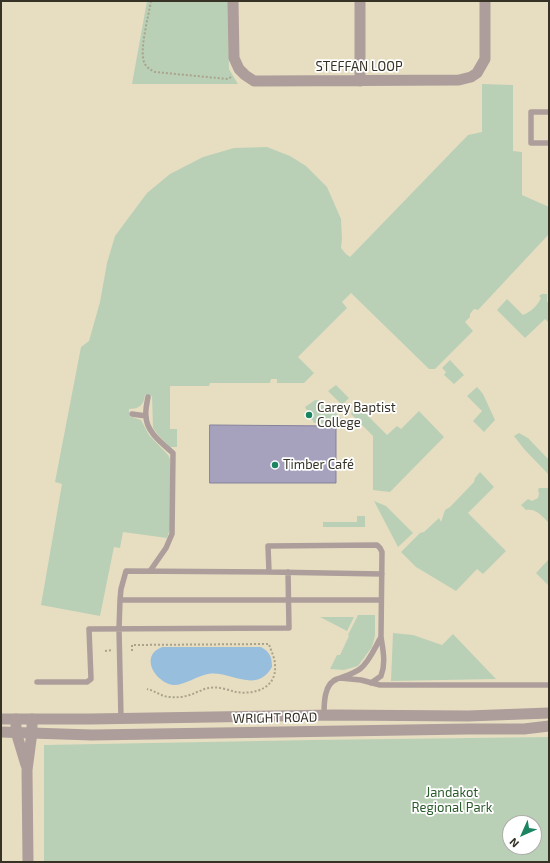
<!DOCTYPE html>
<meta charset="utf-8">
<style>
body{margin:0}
#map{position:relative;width:550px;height:863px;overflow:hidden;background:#e7dec1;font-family:"Exo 2",sans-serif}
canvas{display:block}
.frame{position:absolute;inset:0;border:2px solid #363226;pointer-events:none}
.north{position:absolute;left:502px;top:815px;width:40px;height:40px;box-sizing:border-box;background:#fff;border:1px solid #afada8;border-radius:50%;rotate:225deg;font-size:11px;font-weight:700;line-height:16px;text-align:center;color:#363226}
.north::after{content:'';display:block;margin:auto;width:14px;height:18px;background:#1b8561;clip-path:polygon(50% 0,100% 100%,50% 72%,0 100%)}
</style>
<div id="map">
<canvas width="550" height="863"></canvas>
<div class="frame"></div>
<div class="north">N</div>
</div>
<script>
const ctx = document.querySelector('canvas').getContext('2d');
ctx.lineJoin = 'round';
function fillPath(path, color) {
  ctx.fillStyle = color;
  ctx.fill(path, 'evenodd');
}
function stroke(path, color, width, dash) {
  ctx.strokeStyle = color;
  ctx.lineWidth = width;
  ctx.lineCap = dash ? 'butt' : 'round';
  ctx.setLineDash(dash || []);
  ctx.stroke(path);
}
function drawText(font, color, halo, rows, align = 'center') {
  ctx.font = font + ' "Exo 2",sans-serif';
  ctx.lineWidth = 3.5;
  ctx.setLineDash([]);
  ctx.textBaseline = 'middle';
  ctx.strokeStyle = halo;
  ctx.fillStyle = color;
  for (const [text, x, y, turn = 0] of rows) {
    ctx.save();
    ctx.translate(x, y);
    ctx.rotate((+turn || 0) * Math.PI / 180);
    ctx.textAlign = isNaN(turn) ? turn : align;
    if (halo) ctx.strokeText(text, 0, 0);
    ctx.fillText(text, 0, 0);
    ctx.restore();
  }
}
fillPath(new Path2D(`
 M147 1H228L229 69 238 84H132Z
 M482 84 513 85V151L522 152V195L549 207V234L478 310 474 309 470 314V317L465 322 473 331 435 369H429L351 293 342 302 347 308 298 357 314 373 304 383H277V379H271L270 383H210L209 386H170V429H177V447H170L159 436 153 428 152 396 145 395C144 405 139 409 129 409V416L141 420 149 435 168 455 170 459 171 526 167 538 123 532 120 548 114 547 100 616 41 605 62 484 55 482 81 347 89 341 100 302 107 263 115 236 147 193 170 174 203 157 234 148 267 147 290 156 306 166 327 187 341 219 342 239 341 248 346 254 350 257 468 135 482 132Z
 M542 294H547V302H549V323L545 319 525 338 497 310 507 299 523 315C532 311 537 306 541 298L539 296Z
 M450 360 464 375 454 384 444 375 446 372 442 368Z
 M336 385 349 398 342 405 328 391Z
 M477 387 483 394 495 420 484 432 473 421 482 411 467 396Z
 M315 400 323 401 342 419 343 424 314 423 305 407Z
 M356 404 387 435 397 426 401 429 419 411 444 437 390 492 373 490V436L351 414Z
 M519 433 528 438 549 460V475L524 449 514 436Z
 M480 472 494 487 468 513 506 551 483 574 477 569 456 591 416 567 401 552 420 533 424 532 439 518 441 522 445 510 450 507 474 482 475 478Z
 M539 488H549V523C543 517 536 508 526 510L521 505 528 499 532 501 538 498 539 494 538 490Z
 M374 501 386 506 413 533 398 547Z
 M357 516H365V527H323V522H357Z
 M548 560 549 561V586L536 573Z
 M358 615H375V636L372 647 358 666 344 670 330 669 337 655H340L349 636 348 635Z
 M320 617H354L347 631Z
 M393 633 413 635 442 645 453 634 496 679 391 681Z
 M549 737V862H44V745L312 740ZM510 823H534V847H510Z`), '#b9d0b7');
fillPath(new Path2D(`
 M162 647H261C270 652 272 657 272 667 256 695 230 670 208 674 197 676 183 686 173 685 155 682 139 656 162 647Z`), '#98bede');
const building = new Path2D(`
 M210 425 336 426V483H210Z`);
fillPath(building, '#a6a2be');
stroke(building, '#85819c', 1);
stroke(new Path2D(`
 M151 1C149 15 138 53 145 64 147 68 151 70 155 72L228 79 231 77
 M105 651 112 650
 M132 651V645L269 644C271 651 275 658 275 665 277 688 255 695 236 692 228 690 218 686 209 688 205 688 201 691 197 692 189 696 180 698 170 697 162 697 156 691 147 689`), '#aaa38c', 2, [2, 2]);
stroke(new Path2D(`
 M549 112H531V143H549
 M148 397C147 403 145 410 146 416 146 432 163 444 173 453L172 534 166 548 150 571
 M132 414 146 416
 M269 572 382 574
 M120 600H381
 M340 678 361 680 380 685H549
 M37 682H87L91 679 89 629 289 628 288 572
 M324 715C324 704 324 683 337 679 345 676 353 674 360 669 370 661 375 647 381 637
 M121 718 119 629 120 600 121 589 126 571 269 572 268 546 377 545 380 548 382 552 381 637C383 650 386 663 381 676L371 683`), '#ad9e9b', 5.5);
stroke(new Path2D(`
 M233 1 234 58 239 69 245 75 254 81H264L459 80 471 77 477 73 485 59V1
 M360 81V1
 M16 719V732L26 765
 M28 862 27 770 32 732V719`), '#ad9e9b', 11);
stroke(new Path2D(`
 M1 719H91L333 715 468 716 549 713
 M1 732 92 735 468 729H524L549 726`), '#ad9e9b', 11);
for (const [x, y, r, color] of [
 [309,415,4,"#1b8561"],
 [275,465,4,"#1b8561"]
]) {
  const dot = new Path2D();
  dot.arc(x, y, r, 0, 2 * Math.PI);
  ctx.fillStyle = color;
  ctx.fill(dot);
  stroke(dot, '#fff', 1.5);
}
drawText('13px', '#363226', '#fff', [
 ["STEFFAN LOOP",359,67],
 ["WRIGHT ROAD",275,718,-1]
]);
drawText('13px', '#363226', '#fff', [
 ["Carey Baptist",317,408],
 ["College",317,423],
 ["Timber Café",283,465]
], 'left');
drawText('13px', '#2b5a2a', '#fff', [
 ["Jandakot",452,793],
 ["Regional Park",452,808]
]);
</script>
